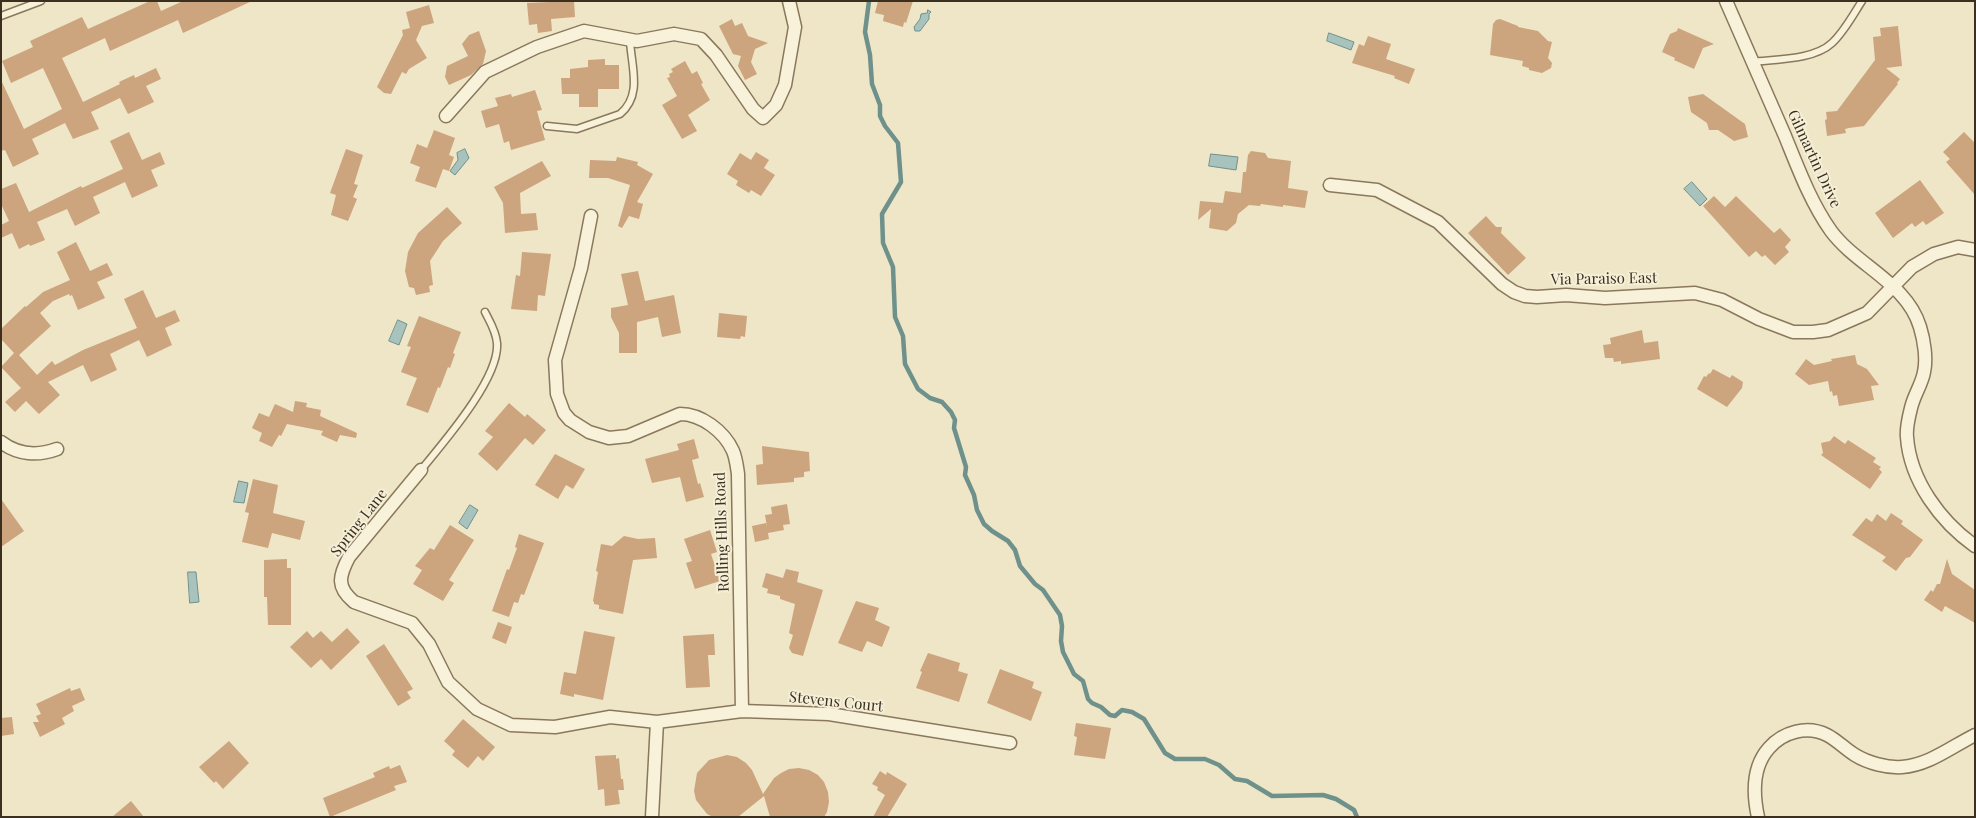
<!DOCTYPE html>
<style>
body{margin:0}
#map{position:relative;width:1976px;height:818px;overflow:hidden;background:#eee6c7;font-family:"Playfair Display",serif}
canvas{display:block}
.frame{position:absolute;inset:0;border:2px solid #3b2f20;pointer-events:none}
</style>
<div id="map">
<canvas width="1976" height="818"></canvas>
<div class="frame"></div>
</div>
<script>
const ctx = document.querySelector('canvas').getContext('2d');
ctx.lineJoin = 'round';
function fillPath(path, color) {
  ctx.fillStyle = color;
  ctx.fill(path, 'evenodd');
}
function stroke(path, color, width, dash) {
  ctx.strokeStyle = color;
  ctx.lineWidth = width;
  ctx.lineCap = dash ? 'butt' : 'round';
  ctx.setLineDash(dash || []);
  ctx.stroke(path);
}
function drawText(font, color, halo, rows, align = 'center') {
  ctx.font = font + ' "Playfair Display",serif';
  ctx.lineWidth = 4;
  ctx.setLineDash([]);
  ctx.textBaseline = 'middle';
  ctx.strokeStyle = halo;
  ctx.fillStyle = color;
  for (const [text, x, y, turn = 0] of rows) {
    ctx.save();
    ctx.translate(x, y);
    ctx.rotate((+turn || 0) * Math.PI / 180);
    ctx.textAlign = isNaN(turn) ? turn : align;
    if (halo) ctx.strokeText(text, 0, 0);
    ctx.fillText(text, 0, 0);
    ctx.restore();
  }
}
const water = new Path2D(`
 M928 10 931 12 929 14V19L920 31H915L914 27 920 19 921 14 927 13Z
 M1329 33 1354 42 1351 50 1327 41Z
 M465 149 469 158 455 175 450 171 458 160 457 153Z
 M1211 154 1238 157 1236 170 1209 166Z
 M1692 182 1707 199 1700 206 1684 189Z
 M398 320 407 324 399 345 389 341Z
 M239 481 248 483 244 503 234 502Z
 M470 505 478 510 467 529 459 523Z
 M188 572H196L199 602 190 603Z`);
fillPath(water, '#a8c2bd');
stroke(water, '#6f918b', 1);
stroke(new Path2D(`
 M869 1 865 32 870 55 872 84 880 105V116L885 126 898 143 901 182 882 214 883 243 893 267 895 317 903 336 905 364 918 389 930 398 942 402 951 412 955 420 954 428 966 467 965 475 974 495 977 510 984 524 992 531 1008 541 1015 550 1020 566 1035 584 1043 590 1060 615 1062 626 1061 641 1063 652 1074 674 1083 681 1088 699 1092 703 1101 707 1110 715 1115 716 1122 710 1132 712 1144 719 1165 753 1175 759H1205L1219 765 1235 779 1247 781 1272 796 1323 795 1336 799 1354 810 1357 817`), '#6f918b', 4.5);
fillPath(new Path2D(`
 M150 1H157L161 11 183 1H252L183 33 178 20 110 51 105 38 62 58 83 102 120 84 119 82 134 75 135 78 156 68 161 79 146 86 154 102 128 114 120 98 91 112 99 129 73 139 65 123 32 139 39 154 13 167 5 150 1 151V80L24 129 62 109 43 68 11 83 2 61 33 47 30 41 82 17 88 29Z
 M574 1 575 17 551 19 552 31 538 33 537 24 529 25 527 3Z
 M878 1H913L906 23 904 22 903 27 883 21 884 15 875 13Z
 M429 5 434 23 422 26 416 40 427 58 409 69 406 74 402 72 391 94 384 93 377 87 403 35 402 30 410 28 406 12Z
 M732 19 735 26 742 23 748 36 768 43 755 49 751 62 757 74 745 80 738 66 741 56 733 54 719 26Z
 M1500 19 1518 26V27L1538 31 1548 41 1552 42 1548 58 1552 63 1551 68 1542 73 1529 70V68L1522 66 1523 61 1490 55 1493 24 1496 20Z
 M1898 26 1902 66 1886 68 1900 79 1897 83 1898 84 1864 126 1849 128 1845 129 1846 133 1827 136 1825 120 1827 119 1826 112 1837 111 1875 60 1873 37 1881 36 1880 28Z
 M1678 28 1714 44 1703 48 1694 69 1674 60 1675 58 1662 52 1670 34 1677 31Z
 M479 31 486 51 483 64 471 75 449 85 445 77 447 66 468 56 462 44 469 35Z
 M1368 36 1391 44 1386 59 1415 69 1409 84 1394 78 1395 76 1352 63 1359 44 1364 46Z
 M605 59V65H619V89H598V107H579V94H562L561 78H570V69L588 67V60Z
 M685 61 692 74 697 71 703 83 701 84 710 100 688 115 697 131 682 139 662 105 677 96 667 78 670 77 669 74 673 72 671 69Z
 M535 90 542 110 537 111 545 140 511 150 509 141 504 143 499 124 486 128 481 111 498 106 495 98 511 94 512 97Z
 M1703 94 1745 124 1748 137 1734 141 1718 130H1709L1707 123 1691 112 1688 97Z
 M434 130 455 138 449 155 454 157 449 171 443 169 436 188 415 181 420 167 410 163 417 144 427 148Z
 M129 132 142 160 160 152 165 164 151 170 158 186 132 198 125 182 93 197 100 213 75 226 67 209 37 222 45 240 30 246 29 244 19 249 12 233 1 238V225L9 221 1 204V189L16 183 29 212 81 186 82 188 123 169 110 141Z
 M1964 132 1975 143V195L1946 162 1950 159 1943 152Z
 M346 149 363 155 354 184 358 185 353 197 357 199 348 221 331 215 336 195 330 193Z
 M1251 151 1265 153 1268 158 1291 161 1288 188 1308 191 1305 208 1283 205V207L1261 204 1260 206 1249 205 1238 214 1236 223 1227 231 1209 228 1211 209 1198 220 1200 201 1223 203 1225 191 1241 193 1243 172H1246L1248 155Z
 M756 152 769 160 764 168 775 175 761 196 751 190 749 193 736 185 738 181 727 174 740 153 751 160Z
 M617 157 638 162 637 165 653 174 637 202 643 204 639 219 629 216 622 228 618 226 630 185 608 178H589L590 160 616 161Z
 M542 161 551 176 520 193 521 214 536 213 538 230 505 233 503 203 494 187Z
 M1920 180 1944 213 1926 225 1923 221 1915 227 1912 223 1893 238 1875 213Z
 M1714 196 1725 207 1736 196 1774 233 1780 228 1791 240 1785 247 1789 252 1775 265 1765 255 1762 257 1756 251 1749 257 1703 206Z
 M447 207 462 223 443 241 430 261 433 285 429 286 430 292 416 295 414 288 409 287 405 271 408 252 418 233Z
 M1486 216 1496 227H1502L1501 233 1526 258 1508 275 1468 233Z
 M76 242 90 271 107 263 113 275 97 282 105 298 78 310 72 295 70 296 69 294 53 301 40 313 51 326 19 355 37 375 52 361 55 365 83 350 137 328 124 299 143 290 156 318 175 310 180 321 165 328 172 345 147 357 139 340 110 354 117 370 91 382 83 365 48 382 60 395 39 414 26 401 15 412 5 402 21 388 1 367 14 353 1 339V329L25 306 26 307 43 292 70 280 57 252Z
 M522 252 551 254 545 296 538 295 537 311 511 309 516 275 520 276Z
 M638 271 645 301 674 295 681 333 662 337 658 317 637 322V353H619V333L611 317V308L628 305 621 274Z
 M719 313 747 316 745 337 741 336 740 339 717 337Z
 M419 316 461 332 453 353 455 354 450 368 448 367 440 388 438 387 428 413 406 405 417 378 401 372 411 347 407 346Z
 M1642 330 1644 343 1658 341 1660 359 1621 364V361L1614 362 1613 358H1605L1603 345 1611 344 1610 338Z
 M1855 355 1857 364 1867 369 1879 385 1871 386 1874 400 1839 406 1837 395 1833 396 1832 391 1830 392 1828 381 1809 385 1795 374 1806 359 1814 365 1832 361 1831 359Z
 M1713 369 1730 378 1732 375 1743 382 1742 388 1727 407 1697 389 1704 376 1706 377 1709 373 1710 374Z
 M295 401 307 403 306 407 321 410 320 416 357 433 356 438 340 435 337 442 321 435 323 431 287 424 281 436 279 435 272 447 259 441 262 433 252 428 259 413 269 417 275 404 293 412Z
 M509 403 525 417 527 414 546 430 533 445 525 438 497 471 478 454 493 437 485 431Z
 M1834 436 1845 444 1848 440 1876 458 1873 462 1881 467 1879 469 1882 472 1870 489 1821 455 1823 453 1821 443 1830 441Z
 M694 439 699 458 692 460 698 484 700 483 704 497 686 502 680 477 652 483 645 459 679 450 677 444Z
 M762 446 809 452 810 471 804 472V477L794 478V482L757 485 756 465 763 464Z
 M555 454 585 469 573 489 566 485 558 499 535 485Z
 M253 479 278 485 273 513 305 521 300 540 272 533 268 548 242 542 249 513 245 512Z
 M1 499 24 531 1 547Z
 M787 504 790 524 783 525 784 530 768 533 769 539 755 542 752 526 766 523 767 527 765 515 772 514 771 507Z
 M1891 513 1903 521 1901 524 1923 540 1910 557 1906 558 1896 571 1882 561 1886 557 1852 535 1866 518 1872 522 1877 514 1886 521Z
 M450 525 474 540 449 580 454 583 443 601 413 584 422 570 415 566 430 548 434 550Z
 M710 530 717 552 711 554 720 581 695 589 686 563 692 561 684 539Z
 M519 534 544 543 524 595 521 594 518 603 514 602 509 617 492 611 507 569 509 570 517 548 515 547Z
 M624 536 638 539 655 538 657 558 633 560 623 614 599 609V605L594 604V602L593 601 598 572 596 571 601 544 612 546Z
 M287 559V568H291V625H268L267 597H264V560Z
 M1947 559 1952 574 1975 590V623L1945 606 1942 612 1924 600 1931 590 1933 592 1937 584H1940Z
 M786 569 799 572 797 582 823 590 803 656 792 653 789 648 793 635 789 633 795 604 780 599V596L767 593 768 589 762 587 766 573 783 578Z
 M856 601 879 608 875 620 890 627 882 647 867 641 862 652 838 643Z
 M498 622 512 627 506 644 492 638Z
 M347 628 360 642 331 670 321 659 311 668 290 647 307 631 313 638 321 631 332 642Z
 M584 631 615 637 603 700 574 694V697L560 694 564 672 576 674Z
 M714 634 715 655H708L710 687 686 688 683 636Z
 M384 644 413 689 407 692 411 698 398 706 366 656Z
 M928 653 960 663 958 671 968 674 959 702 916 688 922 672 920 671Z
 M1000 669 1034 682 1032 688 1042 692 1031 721 987 703Z
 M70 688 71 691 80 688 85 700 72 706 74 711 62 718 65 724 40 737 33 722H39L36 716 41 714 36 704Z
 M12 717 14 734 1 736V718Z
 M463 719 495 747 483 761 478 756 468 768 452 755 455 751 444 741Z
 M1076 723 1111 728 1105 759 1074 755 1077 737 1074 736Z
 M229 741 249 763 223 789 216 781 214 783 199 767Z
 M616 755V759L619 758 621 779H623L624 790H618L620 804 605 806 604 789 598 790 595 756Z
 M727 755 737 757 746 763 752 770 763 794 774 778 781 773 789 769 799 768 809 770 818 775 824 782 828 792 829 802 827 812 824 817H770L764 796 738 817H713L707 814 696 800 694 791 697 773 709 760Z
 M400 765 407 782 394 786 396 790 330 817 323 798 375 777 373 773 389 766 390 769Z
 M880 771 886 775 887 772 907 784 887 817H873L885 795 877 790 878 787 872 784Z
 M131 801 144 817H112Z`), '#cca47e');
const service = new Path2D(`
 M1 16 41 1
 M1752 62C1776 59 1814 60 1832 43 1844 32 1853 15 1862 1
 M547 126 577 129 620 114C643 95 631 66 630 40
 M421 470C443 443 500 378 497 343 496 331 490 322 485 312`);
const minor = new Path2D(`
 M1726 1C1746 46 1765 91 1785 136 1798 168 1811 203 1831 231 1857 266 1907 283 1920 327 1924 340 1927 359 1924 372 1922 384 1914 395 1911 408 1909 416 1906 429 1907 437 1910 481 1941 522 1975 546
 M446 116 485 72 537 47 584 31 637 41 674 34 701 39 716 55 753 109 763 118 776 105 785 85 795 27 789 1
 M1330 185 1377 190 1438 222 1502 284 1514 292 1525 296 1537 297 1566 295 1605 298 1695 293 1722 300 1759 319 1793 332H1813L1828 330 1867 313 1912 267 1934 254 1958 247 1975 250
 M591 216 581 268 555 360 557 394 564 413 570 420 589 432 609 438 628 436 680 414C701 414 724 431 733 451 736 458 737 467 738 474L742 711
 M1 442C18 455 38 456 57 449
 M421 470 349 557C339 576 336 587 354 602L412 623 429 644 448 682 477 709 511 725 555 727 610 717 657 722 742 711 829 714 1010 743
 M652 817 657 722
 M1758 817C1753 794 1752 767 1769 748 1783 732 1807 725 1827 735 1837 740 1845 749 1855 755 1868 763 1887 768 1902 767 1929 765 1951 747 1975 735`);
stroke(service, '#8a785c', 9);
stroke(minor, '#8a785c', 15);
stroke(service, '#f9f2db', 6);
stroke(minor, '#f9f2db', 12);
drawText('15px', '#3b2f20', '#f6efd7', [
 ["Gilmartin Drive",1814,159,65],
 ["Via Paraiso East",1604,279,-1],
 ["Spring Lane",359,523,-52],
 ["Rolling Hills Road",722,532,-92],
 ["Stevens Court",836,702,6]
]);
</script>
